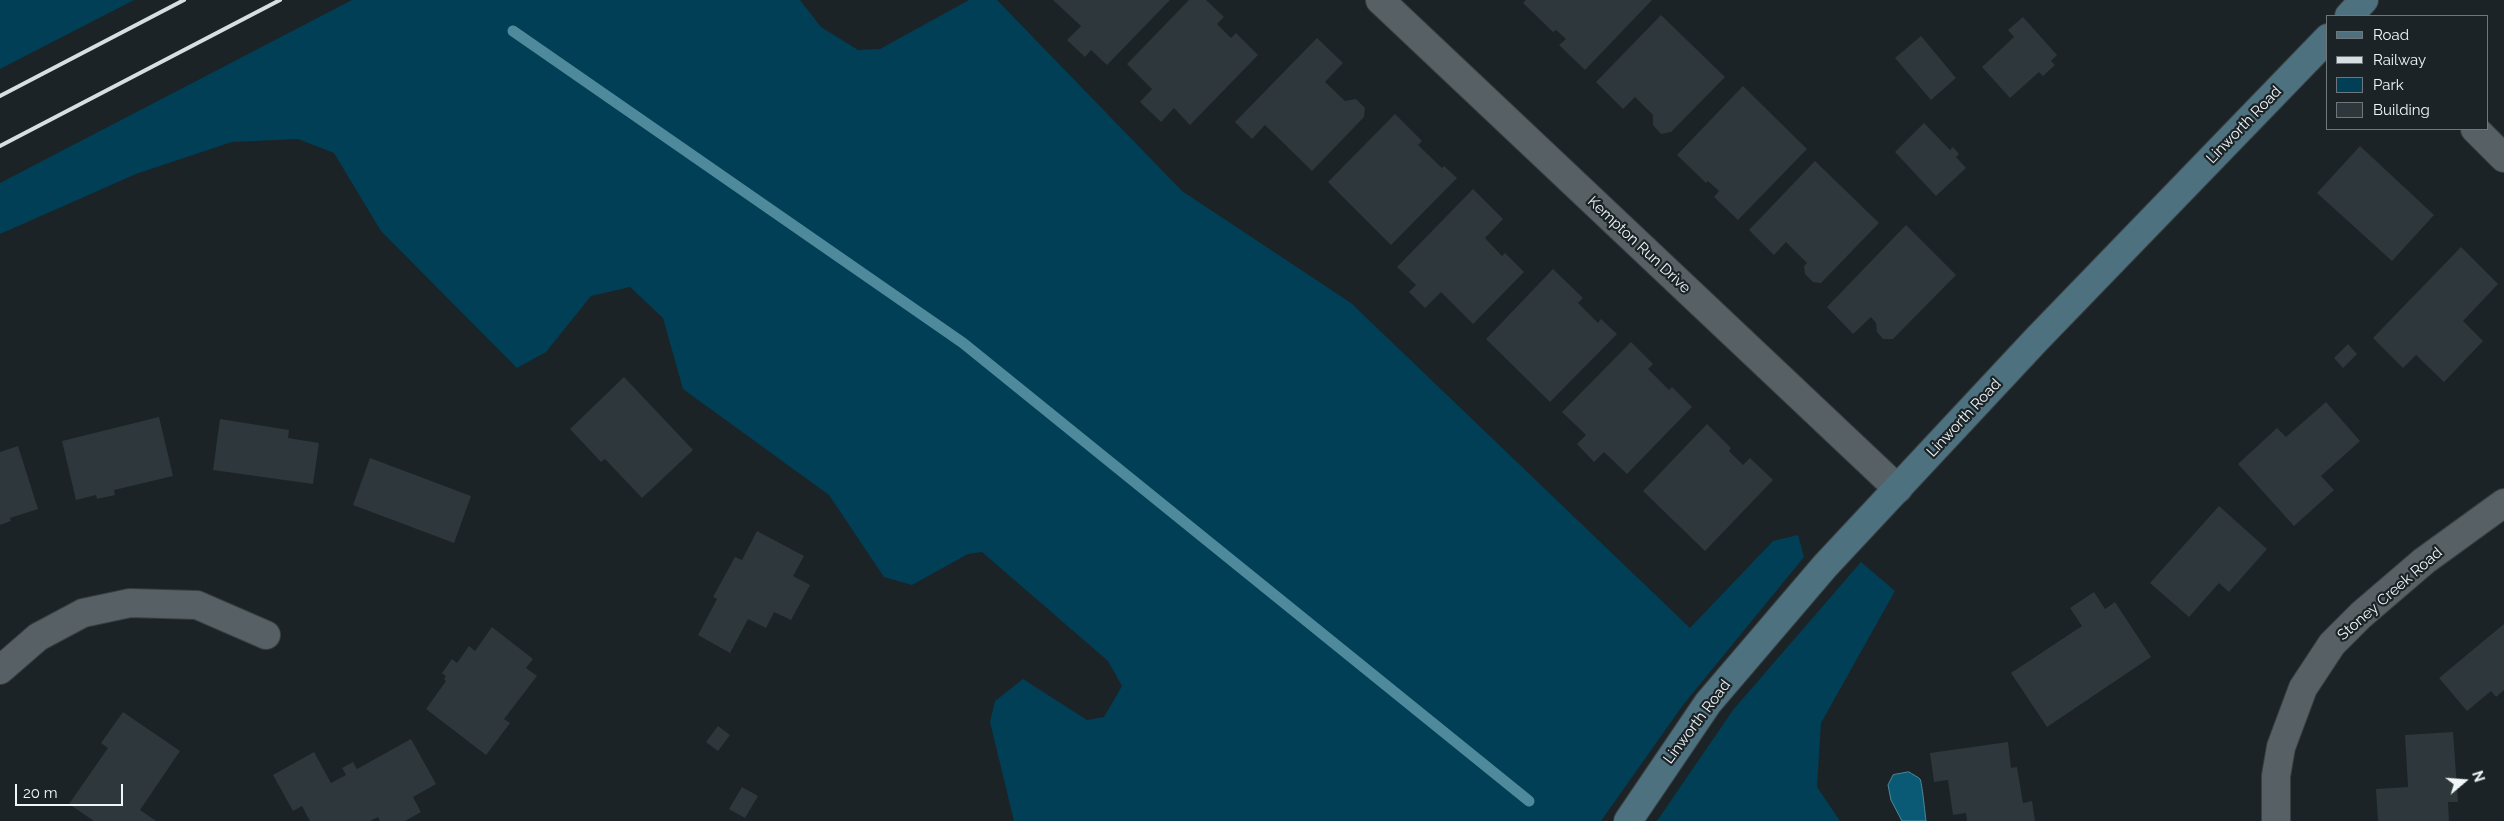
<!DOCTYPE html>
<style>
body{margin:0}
#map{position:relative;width:2504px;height:821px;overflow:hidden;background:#1b2327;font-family:Raleway,sans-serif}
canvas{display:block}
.legend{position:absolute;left:2326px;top:15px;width:162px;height:115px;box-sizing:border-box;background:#1b2327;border:1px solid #70777b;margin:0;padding:6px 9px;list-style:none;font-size:15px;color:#f0f6f8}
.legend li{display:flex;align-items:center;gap:10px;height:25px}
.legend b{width:25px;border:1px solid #70777b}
.north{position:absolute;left:2439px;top:756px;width:50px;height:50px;-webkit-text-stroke:4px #1b2327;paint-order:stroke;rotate:72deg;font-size:14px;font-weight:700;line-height:20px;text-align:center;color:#f0f6f8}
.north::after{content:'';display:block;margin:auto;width:18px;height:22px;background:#f0f6f8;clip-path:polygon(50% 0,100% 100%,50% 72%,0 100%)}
.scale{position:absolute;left:15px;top:784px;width:108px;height:22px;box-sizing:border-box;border:2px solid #f0f6f8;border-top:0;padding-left:6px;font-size:15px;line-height:18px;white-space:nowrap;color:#f0f6f8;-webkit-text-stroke:4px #1b2327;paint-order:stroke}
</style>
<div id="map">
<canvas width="2504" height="821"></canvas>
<ul class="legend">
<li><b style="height:6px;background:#4e717f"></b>Road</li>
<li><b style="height:6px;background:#d8dfe1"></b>Railway</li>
<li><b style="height:14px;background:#003f55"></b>Park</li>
<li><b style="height:14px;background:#2e373b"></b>Building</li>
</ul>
<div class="north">N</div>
<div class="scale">20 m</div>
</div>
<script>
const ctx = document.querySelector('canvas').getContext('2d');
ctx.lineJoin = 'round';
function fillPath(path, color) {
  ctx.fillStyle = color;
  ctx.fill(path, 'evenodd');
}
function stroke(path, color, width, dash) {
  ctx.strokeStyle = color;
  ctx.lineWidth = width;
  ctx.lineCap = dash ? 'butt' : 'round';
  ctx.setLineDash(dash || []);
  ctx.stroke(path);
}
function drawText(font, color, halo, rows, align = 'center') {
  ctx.font = font + ' Raleway,sans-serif';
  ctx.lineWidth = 4.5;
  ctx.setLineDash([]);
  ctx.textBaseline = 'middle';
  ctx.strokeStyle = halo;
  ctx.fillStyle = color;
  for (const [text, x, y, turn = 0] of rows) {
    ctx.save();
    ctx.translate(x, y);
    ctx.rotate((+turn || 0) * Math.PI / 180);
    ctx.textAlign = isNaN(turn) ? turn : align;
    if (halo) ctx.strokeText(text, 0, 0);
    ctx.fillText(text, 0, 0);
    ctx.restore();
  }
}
fillPath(new Path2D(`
 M0 0H134L0 69Z
 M352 0H800L821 27 858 50 880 49 969 0H997L1182 191 1351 303 1690 628 1773 541 1798 535 1804 557 1683 705 1601 821H1014L990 722 995 701 1023 679 1087 720 1104 717 1122 686 1108 661 982 552 968 554 912 585 884 577 829 495 683 389 663 318 630 287 591 296 546 352 517 368 381 231 334 153 298 139 232 142 136 174 0 234V183Z
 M1861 562 1895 591 1821 723 1817 787 1840 821H1657L1733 710Z`), '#003f55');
const water = new Path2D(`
 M1909 772C1912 774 1918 777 1920 779 1922 782 1925 814 1926 821H1902L1891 800 1888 785 1893 775Z`);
fillPath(water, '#0a5a75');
stroke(water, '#4f899c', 1);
stroke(new Path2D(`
 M513 31 963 343 1529 801`), '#4f899c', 11);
fillPath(new Path2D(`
 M1053 0H1170L1107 65 1091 50 1085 57 1067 40 1081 26Z
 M1189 0H1206L1224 17 1217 24 1231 38 1236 33 1258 55 1190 125 1174 108 1161 122 1140 102 1152 89 1127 64Z
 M1526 0H1652L1585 70 1559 45 1566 39 1556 30 1553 32 1523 3Z
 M1661 15 1725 77 1671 132 1661 134 1653 125V115L1635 97 1623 109 1596 82Z
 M2023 17 2057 55 2051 61 2055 65 2043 76 2039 72 2010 98 1982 67 2014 37 2008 30Z
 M1921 36 1956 78 1931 100 1895 58Z
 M1317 38 1343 63 1325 82 1345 101 1356 99 1365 108 1364 117 1312 171 1265 125 1252 139 1235 122Z
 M1743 86 1807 149 1738 220 1714 197 1719 191 1708 181 1706 183 1677 155Z
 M1395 114 1422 141 1418 145 1442 168 1444 166 1457 178 1391 245 1328 182Z
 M1924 123 1950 150 1953 147 1959 154 1956 157 1966 168 1936 196 1895 152Z
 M2360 146 2434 215 2392 261 2317 193Z
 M1815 161 1879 223 1821 283 1813 282 1805 274 1804 266 1807 263 1786 242 1774 255 1749 230Z
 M1473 189 1503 219 1485 238 1502 256 1505 253 1524 272 1473 324 1441 292 1425 308 1409 292 1416 285 1397 267Z
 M1906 225 1956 275 1893 339H1883L1877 332 1876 323 1871 317 1853 334 1827 307Z
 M2461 247 2498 284 2463 321 2483 341 2444 382 2416 355 2403 368 2373 338Z
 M1553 269 1583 298 1578 303 1598 323 1601 319 1617 334 1550 402 1486 339Z
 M1631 342 1653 364 1648 369 1669 390 1672 387 1692 407 1627 474 1604 452 1594 462 1577 444 1586 435 1562 412Z
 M2348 344 2357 354 2343 368 2334 358Z
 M624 377 693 450 642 498 605 459 601 462 570 429Z
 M2326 402 2360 441 2321 476 2334 490 2294 526 2238 464 2277 428 2286 437Z
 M159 417 173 476 114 490 115 495 97 499 96 495 76 500 62 441Z
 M220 419 289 430 288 438 319 443 313 484 213 470Z
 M1707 424 1731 448 1729 451 1743 465 1750 458 1773 480 1705 551 1643 491Z
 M18 446 38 509 10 518 11 521 0 525V452Z
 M370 458 471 496 454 543 353 505Z
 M2219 506 2267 549 2229 592 2219 583 2189 617 2150 583Z
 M757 531 804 556 793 576 810 585 791 620 774 612 766 628 748 619 730 653 698 635 717 599 713 597 735 557 742 560Z
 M2094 592 2105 609 2115 602 2151 657 2047 727 2011 673 2082 626 2070 608Z
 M2504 624V690L2496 697 2491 691 2467 711 2439 678Z
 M492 627 533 659 526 668 537 676 504 719 510 723 486 755 426 709 446 681 444 679 446 676 442 673 452 659 457 663 469 646 475 651Z
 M123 712 180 751 140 810 156 821H94L69 804 108 748 101 743Z
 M718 726 730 735 718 751 706 742Z
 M2453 732 2458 802H2448L2449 821H2378L2376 789 2408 787 2405 735Z
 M411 739 436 784 413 797 421 812 405 821H380L378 817 370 821H310L302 806 293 811 273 775 314 752 331 783 346 775 342 768 353 762 357 769Z
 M2008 742 2011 768 2017 767 2023 803 2032 801 2035 821H1967L1966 813 1953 815 1948 780 1934 782 1930 753Z
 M742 787 758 796 745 818 729 809Z`), '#2e373b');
const street = new Path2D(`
 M1380 0 1898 489
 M2475 129 2504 158
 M0 670 38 637 83 613 130 603 197 605 266 635
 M2276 821V776L2281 747 2303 688 2332 644 2361 615 2424 561 2504 503`);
const secondary = new Path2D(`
 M2349 16 2364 0
 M1628 821 1708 703 1825 566 2036 340 2328 38`);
stroke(street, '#394043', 30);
stroke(secondary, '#394043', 30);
stroke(street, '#576064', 28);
stroke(secondary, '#4e717f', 28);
stroke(new Path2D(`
 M0 96 184 0
 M0 146 280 0`), '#d8dfe1', 4);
drawText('15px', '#f0f6f8', '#1b2327', [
 ["Linworth Road",2244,125,-46],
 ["Kempton Run Drive",1639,245,43],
 ["Linworth Road",1964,418,-47],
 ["Stoney Creek Road",2390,594,-41],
 ["Linworth Road",1697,722,-53]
]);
</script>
